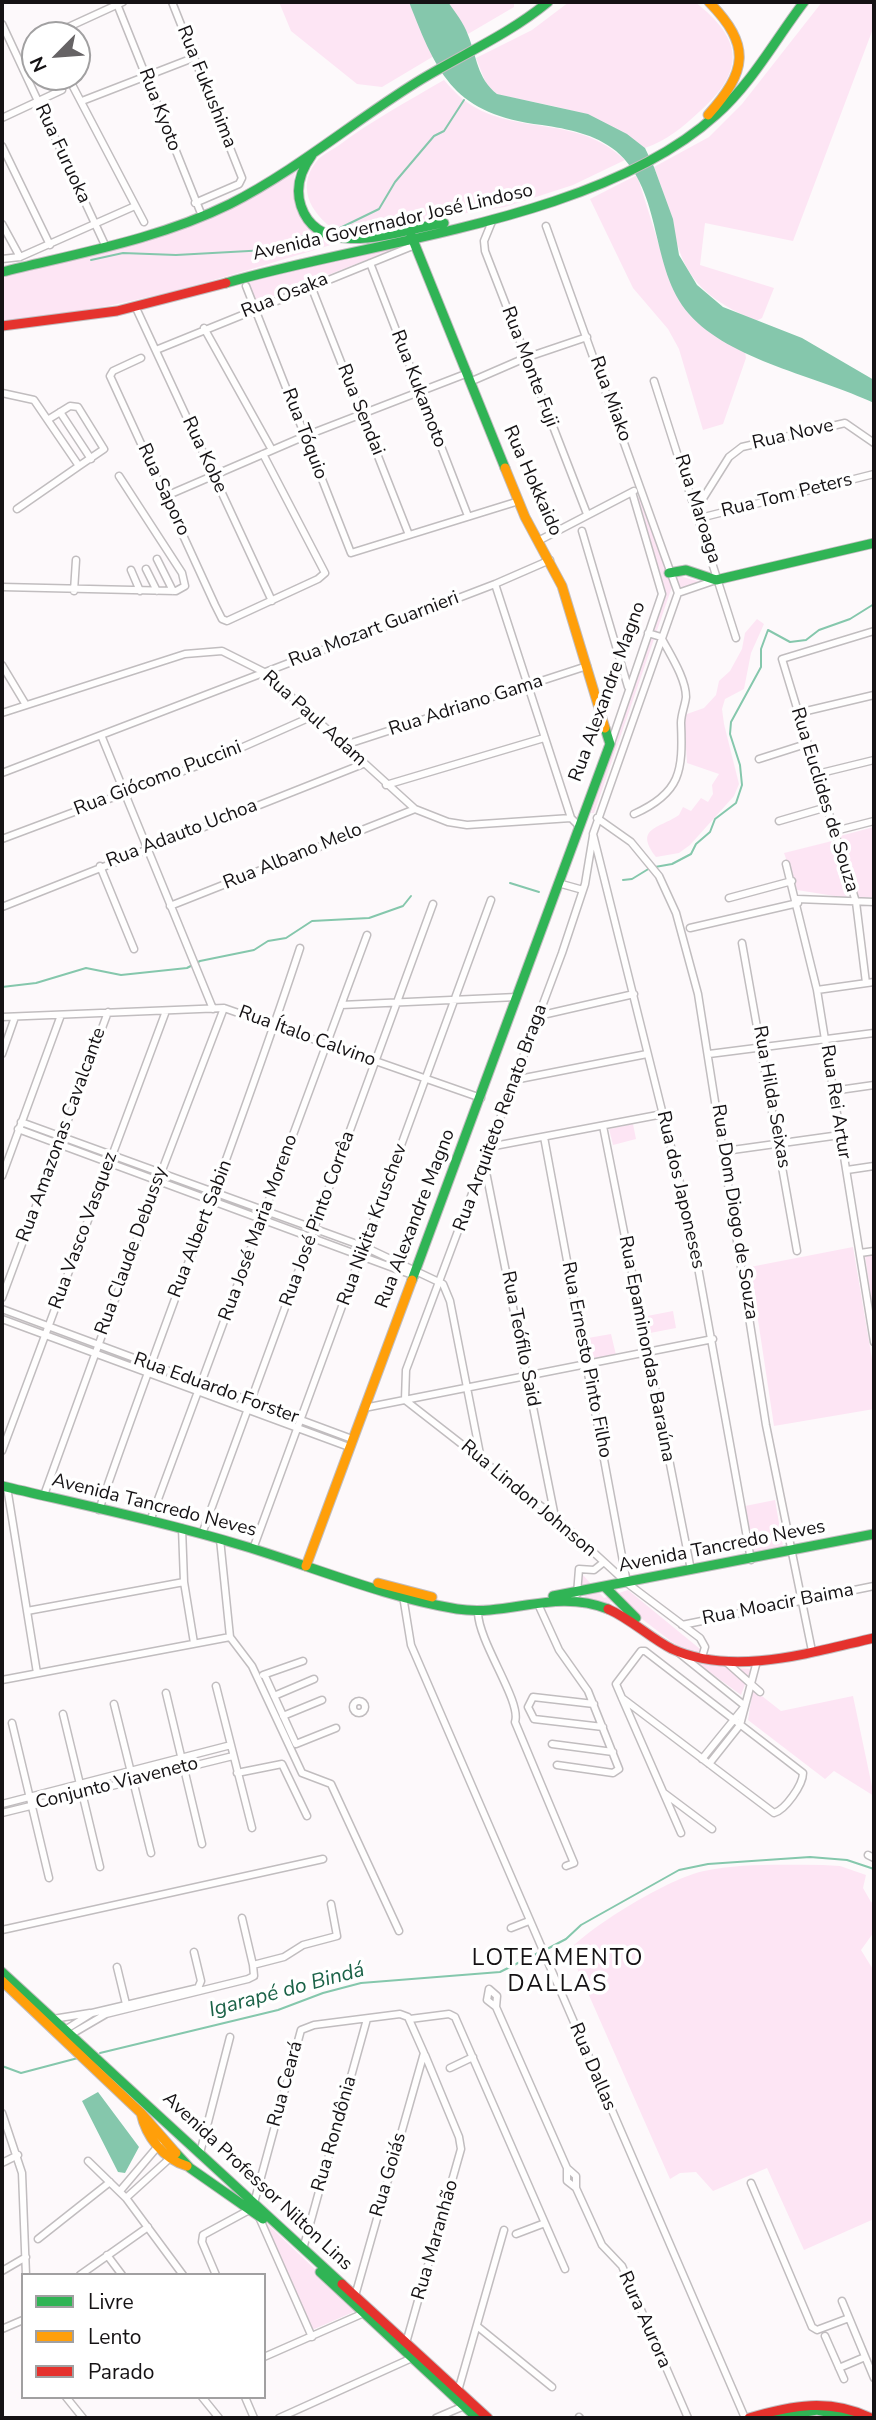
<!DOCTYPE html>
<meta charset="utf-8">
<style>
body{margin:0}
#map{position:relative;width:876px;height:2420px;overflow:hidden;background:#fdf9fb;font-family:"Nunito Sans",sans-serif}
canvas{display:block}
.frame{position:absolute;inset:0;border:4px solid #151214;pointer-events:none}
.legend{position:absolute;left:21px;top:2273px;width:245px;height:126px;box-sizing:border-box;background:#fff;border:2px solid #a1a0a1;margin:0;padding:9px 12px;list-style:none;font-size:21px;color:#151214}
.legend li{display:flex;align-items:center;gap:14px;height:35px}
.legend b{width:35px;border:2px solid #a1a0a1}
.north{position:absolute;left:21px;top:21px;width:70px;height:70px;box-sizing:border-box;background:#fff;border:2px solid #a1a0a1;border-radius:50%;rotate:245deg;font-size:19px;font-weight:700;line-height:28px;text-align:center;color:#151214}
.north::after{content:'';display:block;margin:auto;width:24px;height:32px;background:#666365;clip-path:polygon(50% 0,100% 100%,50% 72%,0 100%)}
</style>
<div id="map">
<canvas width="876" height="2420"></canvas>
<div class="frame"></div>
<ul class="legend">
<li><b style="height:9px;background:#30b455"></b>Livre</li>
<li><b style="height:9px;background:#ff9f0a"></b>Lento</li>
<li><b style="height:9px;background:#e5322d"></b>Parado</li>
</ul>
<div class="north">N</div>
</div>
<script>
const ctx = document.querySelector('canvas').getContext('2d');
ctx.lineJoin = 'round';
function fillPath(path, color) {
  ctx.fillStyle = color;
  ctx.fill(path, 'evenodd');
}
function stroke(path, color, width, dash) {
  ctx.strokeStyle = color;
  ctx.lineWidth = width;
  ctx.lineCap = dash ? 'butt' : 'round';
  ctx.setLineDash(dash || []);
  ctx.stroke(path);
}
function drawText(font, color, halo, rows, align = 'center') {
  ctx.font = font + ' "Nunito Sans",sans-serif';
  ctx.lineWidth = 7;
  ctx.setLineDash([]);
  ctx.textBaseline = 'middle';
  ctx.strokeStyle = halo;
  ctx.fillStyle = color;
  for (const [text, x, y, turn = 0] of rows) {
    ctx.save();
    ctx.translate(x, y);
    ctx.rotate((+turn || 0) * Math.PI / 180);
    ctx.textAlign = isNaN(turn) ? turn : align;
    if (halo) ctx.strokeText(text, 0, 0);
    ctx.fillText(text, 0, 0);
    ctx.restore();
  }
}
fillPath(new Path2D(`
 M279 2H409L434 56 382 87 357 84 291 31Z
 M448 2H514V7L468 34Z
 M569 2H695C743 39 746 71 699 112 683 127 666 141 645 148 591 107 558 109 497 94L487 86 476 58 532 30Z
 M822 2H874V26L793 241 705 223 700 265 774 288 762 318 756 321C665 281 686 248 654 167L709 137 742 104Z
 M444 80C451 88 459 97 468 103 516 136 577 114 625 160L573 185 505 207 339 233C315 218 294 190 316 162 321 155 332 150 338 146 371 121 408 101 444 80Z
 M296 170C287 202 304 234 337 243 226 277 118 312 2 321V278L151 237 243 202Z
 M637 175 670 280 682 305 709 331 745 352 746 358 723 424 703 430 679 349 668 329 633 288 590 199Z
 M409 241V243L255 304 247 283Z
 M641 496 669 579 673 581 679 576 705 583 685 589 673 584 594 813H591L665 588 636 499Z
 M757 619 764 624 751 653 744 689 725 699 722 709 724 724 739 784 734 796 690 845 679 853 656 857C634 828 658 829 679 815L683 807 691 811 701 798 708 802 713 794 712 785 719 774 687 763 684 715 704 708 716 695 719 681 730 671 742 649 745 633Z
 M874 827V897L858 898 840 836Z
 M832 841 847 898 797 890 784 853Z
 M633 1124 636 1139 613 1145 609 1129Z
 M853 1247 874 1371V1409L774 1426 750 1267Z
 M874 1255V1311H873L865 1256Z
 M673 1311 676 1328 650 1333 647 1316Z
 M611 1334 616 1355 593 1360 588 1338Z
 M775 1500 784 1552 755 1558 745 1506Z
 M582 1574 604 1598 628 1590 722 1667 751 1669 741 1695 697 1663 696 1656 672 1642 616 1599 606 1605 586 1599 579 1585Z
 M753 1689 781 1711 853 1696 874 1796 834 1771 825 1779 748 1720Z
 M823 1865 840 1866 866 1875 863 1888 871 1902 874 1903V1932L861 1950 874 1971V2219L804 2250 767 2168 713 2191 696 2172 680 2173 670 2179 569 1950C593 1925 669 1878 704 1871 741 1863 784 1865 823 1865Z
 M260 2217 358 2310 312 2330Z`), '#fde5f4');
fillPath(new Path2D(`
 M409 2H448C455 12 464 23 468 35 477 57 477 78 497 94L588 114 627 134 645 148 654 167 673 219 679 255 697 285 723 307 802 338 874 380V403C819 377 729 360 689 314 649 268 664 192 616 151 595 134 568 129 542 125 455 114 438 77 409 2Z
 M98 2092 139 2147 125 2173 118 2172 82 2101Z`), '#85c7ac');
stroke(new Path2D(`
 M322 228H340L379 209 395 182 434 136 444 131 464 100
 M91 260 123 253 176 255 267 250 304 236
 M655 867 672 864 691 854 696 844 710 832 715 819 736 803 742 785 740 765 730 734 731 722 761 667V649L768 630 790 642 806 640 819 630 850 619 874 604
 M623 880 632 879 650 868
 M510 883 539 892
 M2 987 36 983 86 968 121 975 187 968 200 961 254 950 268 941 286 938 312 921 369 918 403 906 411 896
 M547 1949 566 1939 581 1925 679 1870 708 1864 810 1857 847 1860 874 1869
 M100 2053 278 2010 323 1993 361 1983 500 1972 542 1951
 M2 2066 21 2073 78 2058`), '#85c7ac', 2);
const street = new Path2D(`
 M172 2 242 178 239 184 195 203
 M117 4 202 216
 M2 24 105 245
 M51 35 123 2
 M68 77 144 222
 M82 101 193 58
 M2 118 62 90
 M2 146 50 245
 M493 219 484 241 485 251 587 514
 M2 224 20 257
 M546 226 678 593 593 834 690 1223 751 1560
 M2 259 20 257 135 206
 M370 263 468 516
 M246 286 351 553 519 501
 M311 286 409 535
 M136 308 272 601
 M204 328 272 450
 M156 350 415 245
 M141 358 113 371 110 376 215 605 222 619 227 621 318 579 325 573 263 454
 M472 381 525 358 587 337
 M654 381 736 638
 M2 393 34 400 79 466 17 509
 M60 412 91 459
 M49 419 70 406 78 407 104 449 79 466
 M166 496 305 436 468 373
 M697 508 729 457 742 447 845 423 874 443
 M700 518 874 474
 M582 531 628 687
 M538 541 634 491
 M157 559 173 591
 M146 569 157 591
 M131 570 140 591
 M495 584 571 818
 M2 587 176 591 185 586 182 573 119 476
 M74 591 76 560
 M678 593 716 580
 M2 665 26 705
 M2 713 185 654 222 651 264 672 415 809 448 822 467 825 571 818 578 825
 M798 713 874 695
 M101 735 213 1009
 M611 743 662 594 632 492
 M345 745 587 666
 M759 759 806 744
 M2 773 495 584 550 560
 M817 774 874 760
 M386 785 544 738
 M634 814C681 793 683 771 681 723 681 714 685 706 686 697 686 678 669 653 661 637L648 633
 M597 818 631 842 659 876 676 913 698 994 766 1425 812 1651
 M779 821 827 807
 M835 831 874 821
 M2 839 218 758 313 716
 M786 864 817 990 874 1342
 M100 866 134 949
 M558 883 583 890
 M729 898 792 881
 M797 899 874 902
 M170 906 415 809
 M2 907 363 764
 M690 928 798 903
 M742 943 797 1251
 M866 983 856 902 782 659 874 631
 M817 990 874 982
 M341 1005 517 997
 M538 1016 634 994
 M2 1017 224 1008 481 1098
 M2 1054 15 1017
 M709 1054 874 1033
 M514 1080 647 1054
 M832 1091 874 1085
 M21 1122 365 1247 443 1284 450 1301 481 1459
 M603 1126 691 1570
 M18 1129 415 1276
 M544 1137 627 1583
 M489 1147 663 1114
 M725 1151 840 1135
 M484 1162 555 1517
 M847 1170 874 1166
 M2 1176 61 1015
 M860 1253 874 1251
 M2 1298 108 1012
 M2 1309 352 1439
 M2 1319 349 1447
 M405 1400 406 1370 562 953 585 884 593 836
 M405 1400 555 1517 627 1583 700 1638 705 1647 702 1657
 M364 1408 713 1339
 M2 1451 166 1011
 M7 1487 37 1673
 M44 1495 158 1181 224 1008
 M99 1510C164 1322 238 1137 300 948
 M150 1521 367 935
 M182 1528 184 1582 194 1643
 M202 1534 433 904
 M220 1539 230 1637 252 1666 302 1773 331 1784 399 1931
 M253 1549 491 900
 M577 1594 579 1569 594 1570 604 1562
 M403 1596 411 1645 745 2418
 M538 1604 559 1650 588 1691 619 1769 613 1773 557 1765
 M27 1611 184 1582
 M478 1613C479 1643 522 1702 515 1722L574 1863 566 1866
 M682 1625 874 1586
 M679 1653 745 1706 757 1661
 M725 1661 760 1692
 M263 1675 303 1661
 M265 1676 296 1744 336 1728
 M2 1680 230 1637
 M216 1686 252 1828
 M166 1693 202 1844
 M274 1696 314 1679
 M622 1698 774 1813C785 1810 803 1785 803 1773L645 1651H641L616 1684 622 1698 681 1833
 M353 1707a6 6 0 1 1 12 0a6 6 0 1 1-12 0Z
 M114 1704 151 1853
 M594 1704 533 1697 528 1707 534 1719 603 1727
 M63 1714 100 1867
 M283 1716 322 1700
 M12 1723 49 1878
 M552 1744 613 1752
 M702 1759 745 1706 740 1725 709 1764
 M237 1773 282 1764 307 1816
 M664 1793 712 1829
 M2 1804 231 1745
 M2 1813 233 1756
 M868 1855 874 1858
 M242 1918 253 1965
 M511 1928 529 1921
 M2 1930 323 1859
 M117 1967 126 2004
 M496 2007 497 1996 489 1989 487 2000 496 2007 567 2168 576 2176V2188L602 2245 622 2266 688 2418
 M53 2019 90 2013
 M410 2019 449 2014 455 2017 565 2269
 M65 2030 92 2013 198 1988 201 1981 194 1952
 M70 2035 106 2014 248 1979 254 1976 253 1965 284 1957 303 1945 337 1936 331 1904
 M450 2068 473 2057
 M2 2113 22 2173 26 2275
 M200 2153 230 2037
 M88 2161 126 2198 183 2275
 M2 2163 18 2155
 M567 2168V2181L576 2188
 M751 2183 812 2327 817 2330 849 2318
 M120 2191 159 2145
 M126 2198 169 2159
 M254 2203 301 2030 314 2025 400 2014 408 2017 424 2053 355 2296
 M259 2217 312 2337
 M516 2234 545 2223
 M38 2239 110 2182
 M303 2249 367 2019
 M107 2255 122 2275
 M2 2271 26 2257
 M80 2275 148 2227
 M216 2275 202 2242 203 2235 251 2209
 M842 2301 874 2378
 M477 2326 552 2387
 M2 2329 23 2320
 M825 2336 844 2379
 M406 2343 461 2149 459 2137 425 2055
 M264 2357 364 2313
 M839 2368 865 2357
 M458 2391 504 2230
 M66 2397 83 2418
 M202 2397 219 2418
 M245 2397 254 2418
 M579 2417 580 2418
 M279 2418 412 2358
 M436 2418 464 2406`);
const fast = new Path2D(`
 M312 155C301 170 295 188 301 206 320 263 402 229 444 223
 M411 235 505 468
 M2 272C79 253 159 239 230 204 297 170 354 121 417 82 461 55 508 35 548 2
 M226 283C374 240 600 220 716 115 752 83 775 40 804 2
 M669 573 686 570 716 580 874 543
 M412 1280 610 744 605 728
 M2 1486C83 1505 164 1522 244 1546 314 1567 384 1597 457 1609 510 1617 554 1588 608 1609
 M605 1587 636 1618
 M553 1596 874 1534
 M2 1972 342 2284
 M176 2153 190 2168 263 2219
 M320 2272 477 2418
 M770 2418 817 2410 855 2418`);
const slow = new Path2D(`
 M708 115C747 71 752 46 709 2
 M505 468 525 517 562 586 605 728
 M306 1566 412 1280
 M378 1583 432 1597
 M2 1981 141 2113 176 2153
 M141 2113C146 2136 163 2159 187 2166`);
const jam = new Path2D(`
 M2 326 117 311 226 283
 M608 1609C631 1619 650 1638 672 1649 734 1677 812 1652 874 1638
 M342 2284 488 2418
 M749 2418C792 2405 830 2398 871 2418`);
stroke(street, '#c1bdbf', 9);
stroke(fast, '#c1bdbf', 11);
stroke(slow, '#c1bdbf', 11);
stroke(jam, '#c1bdbf', 11);
stroke(street, '#fffefe', 6);
stroke(fast, '#30b455', 9);
stroke(slow, '#ff9f0a', 9);
stroke(jam, '#e5322d', 9);
drawText('19px', '#151214', '#fff', [
 ["Rua Fukushima",206,87,68],
 ["Rua Kyoto",159,110,69],
 ["Rua Furuoka",62,154,65],
 ["Avenida Governador José Lindoso",393,223,-13],
 ["Rua Osaka",285,296,-22],
 ["Rua Monte Fuji",529,367,69],
 ["Rua Kukamoto",418,389,69],
 ["Rua Miako",610,399,70],
 ["Rua Sendai",360,410,68],
 ["Rua Tóquio",304,434,69],
 ["Rua Nove",793,435,-13],
 ["Rua Kobe",204,455,65],
 ["Rua Hokkaido",532,481,66],
 ["Rua Saporo",163,490,65],
 ["Rua Tom Peters",787,496,-14],
 ["Rua Maroaga",697,509,72],
 ["Rua Mozart Guarnieri",374,630,-21],
 ["Rua Alexandre Magno",608,692,-70],
 ["Rua Adriano Gama",466,706,-18],
 ["Rua Paul Adam",314,719,42],
 ["Rua Giócomo Puccini",158,779,-21],
 ["Rua Euclides de Souza",824,800,73],
 ["Rua Adauto Uchoa",182,834,-21],
 ["Rua Albano Melo",293,857,-22],
 ["Rua Ítalo Calvino",307,1037,20],
 ["Rua Hilda Seixas",771,1097,80],
 ["Rua Rei Artur",835,1102,81],
 ["Rua Arquiteto Renato Braga",501,1118,-70],
 ["Rua Amazonas Cavalcante",62,1135,-70],
 ["Rua dos Japoneses",680,1190,77],
 ["Rua Dom Diogo de Souza",734,1212,81],
 ["Rua José Pinto Corrêa",318,1219,-70],
 ["Rua Alexandre Magno",416,1219,-69],
 ["Rua Nikita Kruschev",373,1225,-70],
 ["Rua José Maria Moreno",259,1228,-70],
 ["Rua Albert Sabin",201,1229,-69],
 ["Rua Vasco Vasquez",84,1231,-70],
 ["Rua Claude Debussy",132,1251,-70],
 ["Rua Teófilo Said",520,1339,79],
 ["Rua Epaminondas Baraúna",646,1349,79],
 ["Rua Ernesto Pinto Filho",586,1360,79],
 ["Rua Eduardo Forster",216,1389,20],
 ["Rua Lindon Johnson",528,1499,40],
 ["Avenida Tancredo Neves",154,1506,14],
 ["Avenida Tancredo Neves",722,1547,-11],
 ["Rua Moacir Baima",778,1605,-11],
 ["Conjunto Viaveneto",117,1784,-14],
 ["Rua Dallas",592,2067,67],
 ["Rua Ceará",286,2084,-75],
 ["Rua Rondônia",335,2134,-74],
 ["Rua Goiás",389,2175,-74],
 ["Avenida Professor Nilton Lins",257,2182,43],
 ["Rua Maranhão",436,2240,-74],
 ["Rura Aurora",644,2320,66]
]);
drawText('italic 21px', '#1a6247', '#fff', [
 ["Igarapé do Bindá",287,1991,-15]
]);
ctx.letterSpacing = '2px';
drawText('23px', '#151214', '#fff', [
 ["LOTEAMENTO",558,1959],
 ["DALLAS",558,1985]
]);
ctx.letterSpacing = '0px';
</script>
